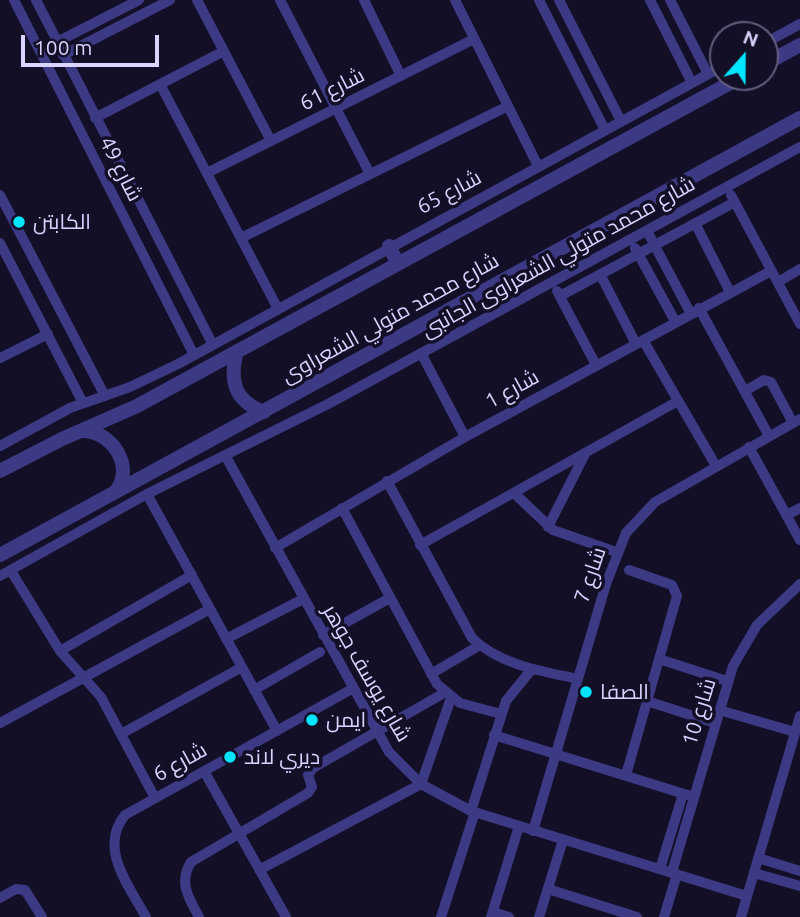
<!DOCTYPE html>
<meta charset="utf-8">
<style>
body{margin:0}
#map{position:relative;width:800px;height:917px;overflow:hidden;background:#130f26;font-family:Ubuntu,sans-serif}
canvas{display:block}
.north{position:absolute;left:709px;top:21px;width:70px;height:70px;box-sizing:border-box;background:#130f26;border:2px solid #625e7d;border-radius:50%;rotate:21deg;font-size:19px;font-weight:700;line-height:28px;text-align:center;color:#d9d4ff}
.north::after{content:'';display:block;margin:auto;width:24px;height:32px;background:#00e5ff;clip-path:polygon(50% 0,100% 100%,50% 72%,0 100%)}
.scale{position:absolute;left:21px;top:35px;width:138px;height:32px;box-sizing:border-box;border:4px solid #d9d4ff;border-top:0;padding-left:9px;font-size:21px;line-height:24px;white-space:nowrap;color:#d9d4ff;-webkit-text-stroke:5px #130f26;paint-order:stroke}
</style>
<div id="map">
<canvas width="800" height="917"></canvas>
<div class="north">N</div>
<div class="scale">100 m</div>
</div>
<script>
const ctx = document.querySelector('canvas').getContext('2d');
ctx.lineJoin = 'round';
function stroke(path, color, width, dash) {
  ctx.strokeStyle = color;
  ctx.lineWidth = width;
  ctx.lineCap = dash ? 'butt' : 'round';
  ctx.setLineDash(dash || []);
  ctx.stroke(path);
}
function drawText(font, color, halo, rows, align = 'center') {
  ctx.font = font + ' Ubuntu,Cairo,sans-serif';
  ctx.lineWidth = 7;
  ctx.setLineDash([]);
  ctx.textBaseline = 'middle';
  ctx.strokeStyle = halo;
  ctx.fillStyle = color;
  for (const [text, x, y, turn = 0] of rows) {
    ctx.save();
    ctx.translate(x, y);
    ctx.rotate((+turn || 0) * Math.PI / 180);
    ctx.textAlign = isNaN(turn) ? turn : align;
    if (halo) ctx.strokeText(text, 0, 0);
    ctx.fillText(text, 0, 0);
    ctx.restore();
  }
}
stroke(new Path2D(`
 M14 0 194 355
 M36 0 213 345
 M197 0 271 141
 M280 0 370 174
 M364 0 401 76
 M455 0 538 166
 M539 0 605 130
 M559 0 621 121
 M650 0 692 83
 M670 0 708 74
 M57 42 139 0
 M765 43 800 24
 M63 55 170 0
 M160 84 277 307
 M95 118 224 51
 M207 173 474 39
 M0 195 105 396
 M731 195 800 324
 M695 223 730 292
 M647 231 690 312
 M241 238 508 106
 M0 243 83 403
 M635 248 675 321
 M600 274 636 344
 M778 282 800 269
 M557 291 596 365
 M560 296 735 202
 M699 308 769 436
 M643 340 716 466
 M421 353 465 437
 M0 358 48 334
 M745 391 764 380 771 382 793 423
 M0 446 70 408 130 387 178 364 723 66
 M749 447 800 540
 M225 455 389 752 421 784 471 811 747 896
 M387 481 472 638C500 665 541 671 578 679
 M514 493 553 530 616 552
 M147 494 277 731
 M342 508 437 684 460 703 501 714
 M787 515 800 508
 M548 527 585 454
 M420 545 678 401
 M275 548 465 437 771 271
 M11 571 60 651 101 697 155 798
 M0 576 147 494 330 403 800 147
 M323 635 390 598
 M226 639 303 599
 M60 651 192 575
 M659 659 727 681
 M431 674 480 645
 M254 690 320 652
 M647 701 715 723
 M719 710 795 732
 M0 723 210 609
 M121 734 242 667
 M494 735 694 797
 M204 771 286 917
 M626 775 677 596 672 585 629 570
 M471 811 506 701 532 669
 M533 831 606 584 626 533 655 502 800 419
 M758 858 800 871
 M660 869 683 794
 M259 870 421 784 451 698
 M672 872 733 666 757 625 800 584
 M754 873 800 886
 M548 889 637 917
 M0 898 16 889 25 890 42 917
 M493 912 509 917
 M146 917C129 886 98 848 125 815L352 689
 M199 917C189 898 178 883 191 862L308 793 312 787 308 775 313 768 444 693
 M441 917 475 812
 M491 917 519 826
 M539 917 563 840
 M664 917 677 874
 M741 917 800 716`), '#3d3a85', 10);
stroke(new Path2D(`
 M765 64 800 45
 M389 246 397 262
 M237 351C229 380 234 401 264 412
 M82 431C112 430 136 468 115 492
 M0 471 62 439 137 406 741 77
 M0 555 800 118`), '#3d3a85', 14);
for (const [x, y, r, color] of [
 [19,222,7,"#00e5ff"],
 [586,692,7,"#00e5ff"],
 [312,720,7,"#00e5ff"],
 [230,757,7,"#00e5ff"]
]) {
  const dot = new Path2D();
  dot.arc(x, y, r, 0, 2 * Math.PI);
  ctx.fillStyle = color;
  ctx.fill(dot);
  stroke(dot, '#130f26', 2.5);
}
drawText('21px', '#d9d4ff', '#130f26', [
 ["شارع 61",332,89,-27],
 ["شارع 49",121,169,63],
 ["شارع 65",449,192,-28],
 ["شارع محمد متولي الشعراوى الجانبى",558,257,-29],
 ["شارع محمد متولي الشعراوى",390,318,-29],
 ["شارع 1",512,389,-29],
 ["شارع 7",590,575,-71],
 ["شارع يوسف جوهر",367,673,60],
 ["شارع 10",699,712,-73],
 ["شارع 6",180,762,-29]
]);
drawText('21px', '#d9d4ff', '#130f26', [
 ["الكابتن",33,222],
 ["الصفا",600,692],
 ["ايمن",326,720],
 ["ديري لاند",244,757]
], 'left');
</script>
